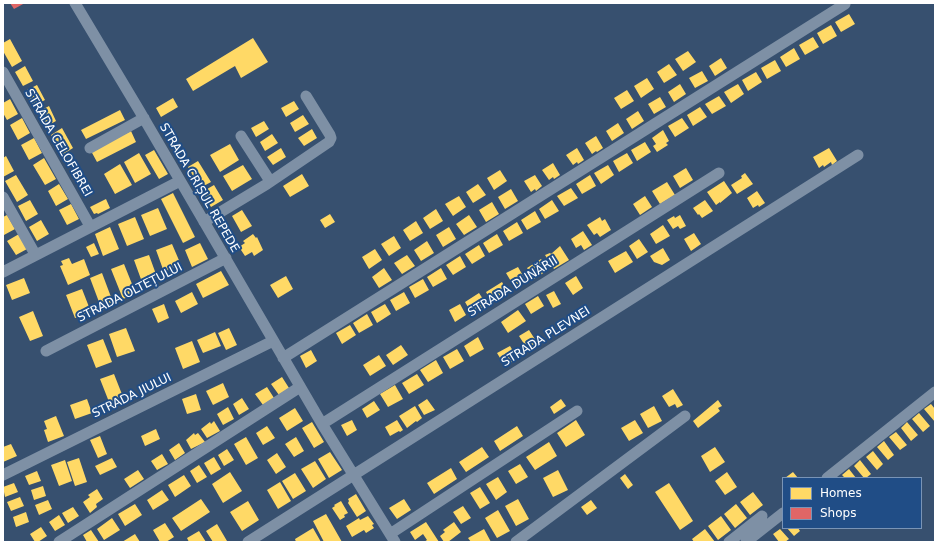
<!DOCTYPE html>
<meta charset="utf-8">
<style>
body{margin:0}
#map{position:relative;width:938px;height:545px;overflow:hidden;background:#37506f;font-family:"DejaVu Sans",sans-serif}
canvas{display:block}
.frame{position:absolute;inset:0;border:4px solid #fff;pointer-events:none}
.legend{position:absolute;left:782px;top:477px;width:140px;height:52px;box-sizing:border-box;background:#204d86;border:1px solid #7994b6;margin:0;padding:5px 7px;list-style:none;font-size:12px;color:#fff}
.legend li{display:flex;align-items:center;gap:8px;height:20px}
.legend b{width:20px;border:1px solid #7994b6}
</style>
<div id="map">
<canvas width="938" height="545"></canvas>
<div class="frame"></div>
<ul class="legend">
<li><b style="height:11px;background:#ffd966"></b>Homes</li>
<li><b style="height:11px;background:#e06666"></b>Shops</li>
</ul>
</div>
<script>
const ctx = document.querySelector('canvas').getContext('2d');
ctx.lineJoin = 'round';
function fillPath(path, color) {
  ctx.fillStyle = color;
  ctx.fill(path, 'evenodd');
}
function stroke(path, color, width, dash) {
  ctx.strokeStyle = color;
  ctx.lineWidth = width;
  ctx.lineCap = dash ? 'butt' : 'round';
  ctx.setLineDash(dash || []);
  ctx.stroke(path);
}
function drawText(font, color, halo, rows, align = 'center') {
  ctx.font = font + ' "DejaVu Sans",sans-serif';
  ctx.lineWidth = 4;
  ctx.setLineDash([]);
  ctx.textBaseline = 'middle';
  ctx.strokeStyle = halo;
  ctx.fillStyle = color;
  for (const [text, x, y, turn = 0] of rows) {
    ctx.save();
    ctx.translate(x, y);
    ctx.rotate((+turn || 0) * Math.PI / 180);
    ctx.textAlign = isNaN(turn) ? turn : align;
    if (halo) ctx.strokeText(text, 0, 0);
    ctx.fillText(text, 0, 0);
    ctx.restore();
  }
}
fillPath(new Path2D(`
 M849 14 855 24 841 32 835 22Z
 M831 25 837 36 823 44 817 33Z
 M813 37 819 47 805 55 799 45Z
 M253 38 268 62 241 78 235 66 193 91 186 79Z
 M10 39 22 61 12 67 3 51V43Z
 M794 48 800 59 786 67 780 57Z
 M688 51 696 62 683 71 675 59Z
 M721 58 727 68 715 76 709 66Z
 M775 60 781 71 767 79 761 68Z
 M669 64 677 75 664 83 657 72Z
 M25 66 33 81 23 86 15 72Z
 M702 71 708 81 695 88 689 78Z
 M756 72 762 82 748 91 742 80Z
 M647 78 654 89 641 98 634 86Z
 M680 84 686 94 674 102 668 92Z
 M738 84 744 94 731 103 724 92Z
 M37 85 45 100 33 106 25 91Z
 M627 90 634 101 621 109 614 98Z
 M719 96 726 106 712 114 705 104Z
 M660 97 666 107 654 114 648 104Z
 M173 98 178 107 161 117 156 108Z
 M10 99 18 114 7 120 3 113V103Z
 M294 101 299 109 286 117 281 108Z
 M49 106 56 121 45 127 38 112Z
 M700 107 707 117 693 126 687 115Z
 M120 110 125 120 86 139 81 130Z
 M638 111 644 121 632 129 626 119Z
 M303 115 309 124 295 132 290 123Z
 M22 118 30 133 18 140 10 125Z
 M682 118 689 128 675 137 668 126Z
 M264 121 269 129 256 137 251 128Z
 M618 123 624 133 612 141 606 131Z
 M62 128 73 148 62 155 51 135Z
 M312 129 317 138 304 146 298 138Z
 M663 130 669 141 666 143 668 145 657 152 653 146 656 144 652 138Z
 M131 131 136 142 97 162 91 151Z
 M272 134 278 143 265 151 260 142Z
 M596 136 603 148 597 152 596 151 592 154 585 143Z
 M34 138 42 153 29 160 21 145Z
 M645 142 651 152 637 161 631 150Z
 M230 144 239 160 220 172 210 155Z
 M281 148 286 157 273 165 267 157Z
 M577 148 584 160 578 164 577 162 573 165 566 155Z
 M829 148 837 161 832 165 831 162 824 167 823 165 819 168 813 157Z
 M154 150 168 174 159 179 145 155Z
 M139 153 151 174 135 183 124 162Z
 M627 153 633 163 619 172 613 161Z
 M6 156 14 171 3 177V158Z
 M44 158 56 179 45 185 33 165Z
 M198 161 211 182 200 188 188 167Z
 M553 163 560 175 554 179 553 177 549 180 542 170Z
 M120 164 132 185 115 194 104 174Z
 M243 165 252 179 232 191 223 176Z
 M608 165 614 175 601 184 594 173Z
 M686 168 693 180 680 188 673 176Z
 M500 170 507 181 494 190 487 178Z
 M745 173 753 184 737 194 731 185 742 178 741 176Z
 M302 174 309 186 290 197 283 186Z
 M16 175 28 195 17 202 5 181Z
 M535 175 542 186 536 191 535 189 531 192 524 181Z
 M590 175 596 186 582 194 576 184Z
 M724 181 732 193 720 203V202L716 205 707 192Z
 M667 182 675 195 660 204 652 191Z
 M59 184 68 199 56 206 48 191Z
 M478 184 486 195 473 203 466 192Z
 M214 185 223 200 211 207 202 192Z
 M571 188 578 198 564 206 557 196Z
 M511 189 518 201 505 209 498 197Z
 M757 191 765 203 759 207 758 205 753 208 747 198Z
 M173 193 195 237 183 243 161 199Z
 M459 196 466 207 453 216 445 204Z
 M645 196 652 207 640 215 633 204Z
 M106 199 110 208 98 214 97 213 94 214 90 207Z
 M30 200 38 214 26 221 18 206Z
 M552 200 559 211 545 219 539 209Z
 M705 200 713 211 702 218 699 214 698 215 693 208Z
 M492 202 499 214 486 222 479 210Z
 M71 204 79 219 67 225 59 210Z
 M158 208 167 229 150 236 141 215Z
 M436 209 443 221 430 229 423 218Z
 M242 210 252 226 241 232 232 216Z
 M535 211 541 222 527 230 521 220Z
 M330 214 335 222 325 228 320 220Z
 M7 215 15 229 4 235 3 233V217Z
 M469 215 477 227 464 235 456 224Z
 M680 215 686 226 680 229 678 226 673 229 667 220 674 216 675 218Z
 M135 217 144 239 127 246 118 224Z
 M600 217 602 221 605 219 611 230 600 237 597 233 594 235 587 225Z
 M41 220 49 234 37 241 29 227Z
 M416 221 423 233 410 241 403 230Z
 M517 222 523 233 509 241 503 231Z
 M663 225 670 236 656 244 650 234Z
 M110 227 119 249 103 256 95 234Z
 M449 227 456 239 443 247 436 235Z
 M583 231 592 245 584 250 581 245 576 248 571 239Z
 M694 233 701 244 691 251 684 239Z
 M19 234 27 249 16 255 7 241Z
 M253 234 256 238 257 237 263 250 254 256 252 252 245 256 239 247 245 243 243 241Z
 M497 234 503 245 489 253 483 243Z
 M394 236 401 248 389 256 381 244Z
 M639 239 648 252 637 259 629 246Z
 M427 241 434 253 421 261 414 250Z
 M94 243 99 254 91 257 86 247Z
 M200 243 208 259 192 267 185 250Z
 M172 244 181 265 164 272 156 250Z
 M479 245 485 256 472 264 465 254Z
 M560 246 569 260 554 269 545 255 550 253 551 254Z
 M663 248 670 260 662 265 654 262 650 256Z
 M375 249 382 260 369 269 362 257Z
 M626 251 633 262 615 273 608 261Z
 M149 255 157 277 142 282 134 260Z
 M407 255 415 266 402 274 394 263Z
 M460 256 466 267 453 275 446 265Z
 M69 258 72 264 84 259 90 275 68 285 60 266 63 265 61 261Z
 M541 259 548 270 534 279 527 268Z
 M124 264 136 294 123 299 111 269Z
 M518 267 526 281 515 288 506 273Z
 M384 268 392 280 379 288 372 277Z
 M441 268 447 279 433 287 427 277Z
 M221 271 229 285 203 298 196 284Z
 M102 273 114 305 102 310 90 278Z
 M286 276 293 289 278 298 270 285Z
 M576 276 583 288 573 295 565 283Z
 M24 278 30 293 12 300 6 285Z
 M423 279 429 290 415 298 409 287Z
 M502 282 508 293 492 303 486 292Z
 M82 289 91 312 75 318 66 295Z
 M554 291 561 304 553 308 546 295Z
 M192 292 198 304 181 313 175 301Z
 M404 292 410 303 396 311 390 300Z
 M479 293 487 305 472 314 465 302Z
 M538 296 544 306 531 314 525 304Z
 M164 304 169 318 158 323 152 309Z
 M385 304 391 314 377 323 371 312Z
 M460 304 466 315 455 322 449 310Z
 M518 310 526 321 508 333 501 322Z
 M33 311 43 336 30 341 19 317Z
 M367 314 373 325 359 333 353 323Z
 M350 325 356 335 342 344 336 333Z
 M126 328 135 351 117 357 109 334Z
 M229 328 237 345 226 350 218 333Z
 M529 330 538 344 528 350 519 336Z
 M215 332 221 346 203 353 197 340Z
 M478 337 484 349 470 357 464 346Z
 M103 339 112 362 96 368 87 345Z
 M192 341 200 362 183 369 175 348Z
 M401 345 408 355 393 365 386 355Z
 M510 346 513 351 511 352 515 360 505 366 497 353Z
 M457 349 464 361 450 369 443 357Z
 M311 350 317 361 306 368 300 356Z
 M379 355 386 366 370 376 363 365Z
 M436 360 443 373 428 382 420 370Z
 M114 374 125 402 111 407 100 379Z
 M417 374 424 385 409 394 402 383Z
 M282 377 289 388 279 395 271 384Z
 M223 383 229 397 213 405 206 391Z
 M395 385 403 399 388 407 380 394Z
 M267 387 274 398 263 405 255 394Z
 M673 389 683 405 677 408 675 404 669 407 662 396Z
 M196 394 201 410 187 414 182 399Z
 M242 398 249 409 239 415 233 404Z
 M87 399 92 413 75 419 70 405Z
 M427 399 435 410 424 415 418 405Z
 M561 399 566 406 554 414 550 407Z
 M718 400 722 406 718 408 720 411 698 428 693 421Z
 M374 401 380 410 367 418 362 409Z
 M931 404 935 409V422L924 409Z
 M415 406 422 418 417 422 416 421 407 428 399 416Z
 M654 406 662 421 648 428 640 414Z
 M228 407 234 419 223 425 217 414Z
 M295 408 303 421 287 431 279 418Z
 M919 413 930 426 923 432 912 419Z
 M56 416 64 436 48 442 44 430 47 429 44 421Z
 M352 420 357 430 347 436 341 425Z
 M397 420 403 430 400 432 399 431 390 436 385 427Z
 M576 420 585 435 566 447 557 433Z
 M635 420 643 433 629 441 621 428Z
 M214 421 220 431 207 438 201 429 210 422 211 424Z
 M312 422 324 442 314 448 302 428Z
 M907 422 918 435 911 441 901 428Z
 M267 426 275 438 263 445 256 433Z
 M517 426 523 436 500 451 494 441Z
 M156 429 160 439 145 446 141 436Z
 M896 432 907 445 900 450 889 437Z
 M194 433 195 435 198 433 205 442 191 449 186 440Z
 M100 436 107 454 98 458 90 440Z
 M246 437 258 458 246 465 234 444Z
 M296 437 304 451 294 457 285 444Z
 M884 441 894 455 888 460 877 447Z
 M549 442 557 456 535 470 526 457Z
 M179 443 185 453 175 460 169 450Z
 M11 444 17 456 3 462V447Z
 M482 447 489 457 466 472 459 462Z
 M715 447 725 462 710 472 701 456Z
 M227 449 234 460 224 466 218 455Z
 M873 451 883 464 877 470 866 457Z
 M330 452 342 470 329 478 318 459Z
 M277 453 286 467 276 474 267 460Z
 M162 454 168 464 157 470 151 461Z
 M214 457 221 469 211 475 204 463Z
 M79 458 87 482 75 486 67 462Z
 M112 458 117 467 100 475 95 466Z
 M65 460 72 481 59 486 51 465Z
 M860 460 871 474 866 478H864L854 466Z
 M315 461 326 479 313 488 301 469Z
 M520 464 528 477 516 484 508 471Z
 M199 465 207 477 197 483 190 471Z
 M451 468 457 479 434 494 427 483Z
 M849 469 856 478H845L842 475Z
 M138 470 144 479 130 488 124 479Z
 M558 470 568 490 553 497 543 478Z
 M37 471 41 481 29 485 25 476Z
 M230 472 242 491 223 503 212 484Z
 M727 472 737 487 725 495 715 481Z
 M793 472 798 478H785Z
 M295 473 306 491 293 499 282 481Z
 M625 474 633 485 628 489 620 478Z
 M184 475 191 486 175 497 168 485Z
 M498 477 507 492 496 500 486 484Z
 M280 482 291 501 278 509 267 490Z
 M14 483 18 492 5 497 3 487Z
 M669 483 693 521 680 530 655 492Z
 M43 486 46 496 34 500 31 490Z
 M480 487 490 503 480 509 470 493Z
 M97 489 103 499 96 504 97 507 90 513 83 502 90 497 88 495Z
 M162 490 169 500 153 510 147 500Z
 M753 492 763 505 750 515 740 502Z
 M356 494 366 511 357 517 348 503 349 501 348 499Z
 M20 497 24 506 11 511 7 502Z
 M201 499 210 512 181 531 172 518Z
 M404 499 411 510 397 519 389 508Z
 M518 499 529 519 516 526 505 506Z
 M48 500 52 509 39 515 35 505Z
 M591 500 597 508 587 515 581 507Z
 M248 501 259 520 242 531 230 512Z
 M341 501 348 513 344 515 345 517 340 520 332 508 335 506 334 505Z
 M135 504 142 515 125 526 118 514Z
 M736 504 747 518 735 528 724 514Z
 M463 506 471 518 461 524 453 512Z
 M73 507 79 516 68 523 62 513Z
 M498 510 510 531 497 538 485 518Z
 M26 512 29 522 16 527 13 517Z
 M326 514 342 542H324L313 521Z
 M59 515 65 525 55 531 49 522Z
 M368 516 374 524 372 525 374 528 366 533 364 530 352 537 346 526 359 518 360 520Z
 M721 516 731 530 718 540 708 526Z
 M112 518 120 530 104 540 97 529Z
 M426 522 439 542H424L427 540 423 534 415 540 410 532Z
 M454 522 461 532 448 542H444L440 536 445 532 443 530Z
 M165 523 174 537 166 542H160L153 530Z
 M217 524 227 541 224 542H213L206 531Z
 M41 527 47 536 38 542H35L30 534Z
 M313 528 321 542H296L295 539Z
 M787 528H798L800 531 794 536Z
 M484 529 491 542H471L468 538Z
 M705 529 715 542H694L692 539Z
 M780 529 789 539 785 542H779L773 534Z
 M91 530 99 542H87L83 535Z
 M199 531 206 542H189L187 538Z
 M135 534 140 542H122Z`), '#ffd966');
fillPath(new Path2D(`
 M10 3H25L14 9Z`), '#e06666');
stroke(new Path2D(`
 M75 3 139 110 322 424 395 542
 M3 72 90 226
 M241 136 270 181
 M90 148 144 118
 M3 197 35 254
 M204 222 267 184 329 142 331 138 330 135 306 96
 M3 272 180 181
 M46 351 226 258
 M283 358C470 239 658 123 845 4
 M322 424 719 173
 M3 475 273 341
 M827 478 935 392
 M390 534 577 411
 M59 542 300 387
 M248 542 858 155
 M516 542 685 416
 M729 542 762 516
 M746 542 783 513`), '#7e90a5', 11);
drawText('12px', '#fff', '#204d86', [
 ["STRADA CELOFIBREI",58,143,60],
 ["STRADA CRIȘUL REPEDE",199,188,60],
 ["STRADA DUNĂRII",513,287,-32],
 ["STRADA OLTEȚULUI",130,293,-27],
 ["STRADA PLEVNEI",546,337,-32],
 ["STRADA JIULUI",132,396,-26]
]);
</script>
